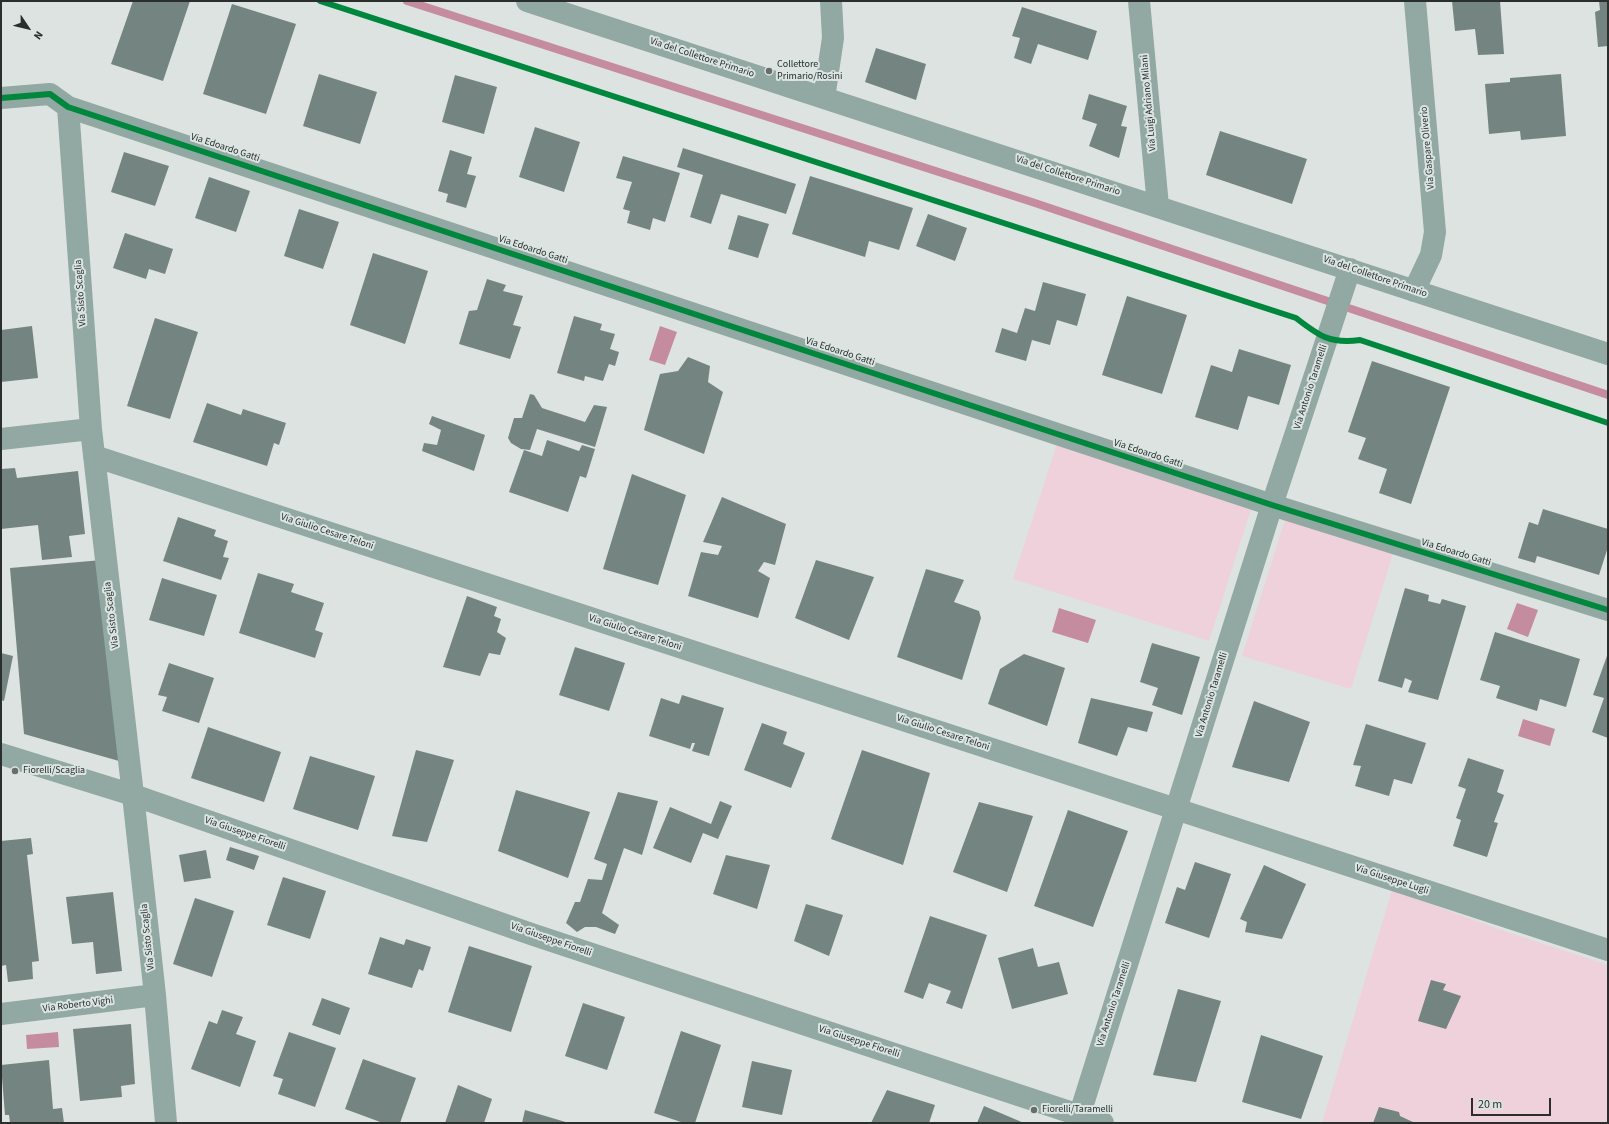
<!DOCTYPE html>
<style>
body{margin:0}
#map{position:relative;width:1609px;height:1124px;overflow:hidden;background:#dde3e1;font-family:"Source Sans 3",sans-serif}
canvas{display:block}
.frame{position:absolute;inset:0;border:2px solid #2a2e2d;pointer-events:none}
.north{position:absolute;left:8px;top:8px;width:40px;height:40px;-webkit-text-stroke:3px #dbe5e2;paint-order:stroke;rotate:125deg;font-size:11px;font-weight:700;line-height:16px;text-align:center;color:#2a2e2d}
.north::after{content:'';display:block;margin:auto;width:14px;height:18px;background:#2a2e2d;clip-path:polygon(50% 0,100% 100%,50% 72%,0 100%)}
.scale{position:absolute;left:1471px;top:1098px;width:80px;height:18px;box-sizing:border-box;border:2px solid #2a2e2d;border-top:0;padding-left:5px;font-size:12px;line-height:14px;white-space:nowrap;color:#2a2e2d;-webkit-text-stroke:3px #dbe5e2;paint-order:stroke}
</style>
<div id="map">
<canvas width="1609" height="1124"></canvas>
<div class="frame"></div>
<div class="north">N</div>
<div class="scale">20 m</div>
</div>
<script>
const ctx = document.querySelector('canvas').getContext('2d');
ctx.lineJoin = 'round';
function fillPath(path, color) {
  ctx.fillStyle = color;
  ctx.fill(path, 'evenodd');
}
function stroke(path, color, width, dash) {
  ctx.strokeStyle = color;
  ctx.lineWidth = width;
  ctx.lineCap = dash ? 'butt' : 'round';
  ctx.setLineDash(dash || []);
  ctx.stroke(path);
}
function drawText(font, color, halo, rows, align = 'center') {
  ctx.font = font + ' "Source Sans 3",sans-serif';
  ctx.lineWidth = 4;
  ctx.setLineDash([]);
  ctx.textBaseline = 'middle';
  ctx.strokeStyle = halo;
  ctx.fillStyle = color;
  for (const [text, x, y, turn = 0] of rows) {
    ctx.save();
    ctx.translate(x, y);
    ctx.rotate((+turn || 0) * Math.PI / 180);
    ctx.textAlign = isNaN(turn) ? turn : align;
    if (halo) ctx.strokeText(text, 0, 0);
    ctx.fillText(text, 0, 0);
    ctx.restore();
  }
}
fillPath(new Path2D(`
 M1057 444 1252 506 1209 641 1013 579Z
 M1285 520 1393 553 1351 689 1242 656Z
 M1392 890 1501 930 1608 965V1123H1322Z`), '#eed1da');
fillPath(new Path2D(`
 M660 326 677 332 665 365 649 360Z
 M1517 603 1538 610 1528 637 1507 629Z
 M1059 608 1096 620 1088 643 1052 632Z
 M1523 719 1555 729 1550 746 1518 736Z
 M58 1032 59 1047 27 1049 26 1035Z`), '#c58ca0');
stroke(new Path2D(`
 M407 1 1032 202 1608 395`), '#c58ca0', 8);
fillPath(new Path2D(`
 M133 1H190L163 81 111 64Z
 M1452 1H1500L1504 54 1478 55 1475 29 1455 31Z
 M1599 1H1608V46L1598 47 1595 12 1600 10Z
 M232 4 296 24 266 114 203 94Z
 M1022 7 1097 31 1088 60 1038 44 1031 64 1014 58 1020 38 1012 36Z
 M876 48 926 64 916 100 865 82Z
 M319 74 377 92 360 144 303 126Z
 M1561 74 1566 136 1521 140 1520 131 1489 134 1485 84 1510 82V78Z
 M455 75 497 87 484 134 442 122Z
 M1089 94 1127 106 1121 126 1127 127 1119 158 1089 146 1097 124 1082 119Z
 M535 127 580 142 564 192 519 177Z
 M1220 131 1307 159 1292 204 1206 175Z
 M683 148 796 184 786 214 721 194 711 224 690 217 703 175 677 167Z
 M450 150 472 157 467 174 476 176 466 208 446 202 448 194 438 191Z
 M124 152 169 166 155 206 111 192Z
 M623 156 680 173 665 222 653 218 650 230 627 223 630 211 623 209 632 182 616 178Z
 M810 176 913 208 899 250 869 241 865 257 792 234Z
 M209 177 250 191 236 232 195 218Z
 M299 209 339 222 323 269 284 256Z
 M928 214 967 228 955 261 916 246Z
 M738 215 769 224 758 258 728 249Z
 M125 233 173 249 165 274 149 269 146 279 113 268Z
 M373 253 428 271 405 344 350 325Z
 M487 279 506 285 503 291 523 296 513 325 521 327 510 359 459 344 469 311 477 310Z
 M1043 282 1086 294 1077 326 1057 320 1050 345 1032 340 1026 361 995 352 1002 328 1017 333 1025 308 1035 311Z
 M1127 296 1187 315 1162 394 1102 375Z
 M574 316 602 324 600 330 615 334 610 349 619 352 615 366 609 364 603 381 585 376 584 381 557 373Z
 M155 318 198 332 170 419 127 406Z
 M32 326 38 378 1 382V330Z
 M1239 349 1291 365 1279 405 1248 396 1238 430 1195 417 1211 365 1232 372Z
 M688 357 710 366 708 382 723 392 704 454 644 430 660 374 678 371Z
 M1372 361 1450 387 1411 504 1379 493 1387 469 1358 459 1366 438 1348 432Z
 M530 394 534 395 542 408 585 422 594 405 607 407 595 447 537 429 530 450 521 449 511 443 508 438 514 418H522Z
 M207 403 241 415 243 409 286 423 279 445 274 443 267 466 193 442Z
 M432 416 485 435 474 471 422 451 424 443 437 445 441 430 429 424Z
 M547 440 579 451 582 445 595 449 586 478 580 476 568 512 509 492 524 450 542 456Z
 M15 468 17 478 78 471 85 534 69 536 72 557 42 560 38 525 1 529V469Z
 M632 474 686 495 658 585 603 569Z
 M722 497 786 524 775 565 764 562 758 571 770 578 758 618 688 596 701 552 718 555 722 546 703 542Z
 M1543 509 1608 529V547L1599 575 1537 556 1535 563 1518 558 1529 522 1538 525Z
 M178 517 216 530 214 536 228 541 223 557 229 558 221 580 163 561Z
 M102 560 119 761 24 734 10 568Z
 M816 560 874 577 849 640 795 618Z
 M926 569 964 580 954 602 979 611 981 618 962 680 897 657Z
 M258 573 294 584 291 592 324 603 315 630 323 633 315 658 239 633Z
 M162 578 217 595 204 636 149 620Z
 M1405 588 1429 595 1428 601 1440 604 1442 599 1466 606 1438 700 1408 692 1412 681 1405 678 1402 688 1378 681Z
 M467 596 497 607 494 616 501 619 497 632 506 638 500 655 489 653 480 676 443 667Z
 M1495 632 1580 659 1566 707 1540 699 1537 711 1496 698 1500 686 1480 680Z
 M1152 643 1200 657 1182 715 1152 705 1158 688 1140 682Z
 M575 647 625 663 609 711 559 695Z
 M1 653 13 656 4 701 1 700Z
 M1608 653V738L1592 732 1604 698 1593 695Z
 M1024 654 1065 668 1047 726 988 704 1000 669Z
 M169 663 214 678 199 723 162 711 167 697 158 695Z
 M682 695 724 708 709 756 692 751 695 743H692L690 749 649 736 661 698 679 704Z
 M1091 698 1153 712 1147 732 1128 727 1117 756 1078 743Z
 M1254 701 1310 722 1289 782 1232 767Z
 M762 723 787 732 783 744 805 753 791 788 744 770Z
 M1366 724 1426 743 1412 784 1394 779 1389 796 1355 786 1361 766 1353 765Z
 M208 727 281 752 264 802 191 778Z
 M416 750 454 760 427 842 392 836Z
 M862 750 930 773 903 865 831 839Z
 M310 756 375 776 358 830 293 809Z
 M1468 758 1504 770 1497 792 1504 795 1494 822 1498 823 1487 857 1453 846 1461 820 1456 818 1466 789 1458 786Z
 M516 790 590 812 568 878 498 851Z
 M618 792 658 801 642 855 624 848 602 913 619 925 615 934 596 927H585L577 932 566 923 575 902H580L588 879 602 880 607 864 594 859Z
 M720 801 732 806 718 839 703 833 691 863 653 848 670 807 711 824Z
 M979 802 1033 816 1007 892 953 872Z
 M1068 810 1128 831 1093 927 1034 906Z
 M31 838 33 854 27 855 39 961 32 962 33 979 8 982 6 965 1 966V841Z
 M230 847 259 856 254 870 226 860Z
 M206 850 211 878 184 882 179 855Z
 M726 855 770 865 757 909 713 894Z
 M1195 862 1231 874 1209 938 1165 923 1177 887 1185 890Z
 M1264 865 1306 884 1282 939 1245 932 1247 922 1240 919Z
 M283 877 326 891 310 939 267 925Z
 M113 892 122 971 96 974 93 942 72 944 66 897Z
 M195 898 234 911 212 977 173 964Z
 M806 904 843 915 829 956 794 941Z
 M930 916 987 935 962 1009 946 1003 951 991 929 983 923 999 904 992Z
 M380 937 404 945 406 939 431 947 423 971 419 969 412 988 368 974Z
 M469 946 532 966 511 1032 448 1012Z
 M1033 948 1038 967 1059 962 1068 994 1012 1009 998 958Z
 M1431 980 1446 984 1443 990 1461 996 1446 1029 1418 1021Z
 M1178 989 1221 1001 1196 1082 1153 1075Z
 M322 998 350 1008 340 1035 312 1025Z
 M583 1003 625 1017 607 1070 565 1056Z
 M222 1010 243 1017 236 1034 256 1041 240 1087 191 1069 209 1021 217 1024Z
 M131 1024 135 1084 121 1086 122 1097 80 1101 73 1029Z
 M681 1031 721 1045 695 1123H684L654 1113Z
 M289 1032 336 1048 315 1107 278 1094 283 1079 273 1076Z
 M1261 1035 1323 1056 1301 1119 1242 1102Z
 M363 1059 416 1078 400 1123H383L345 1109Z
 M49 1060 53 1109 62 1108 64 1123H10L9 1115H5L1 1065Z
 M752 1061 792 1070 782 1115 742 1107Z
 M458 1085 492 1099 484 1123H445Z
 M887 1090 935 1105 929 1123H871Z
 M984 1106 1024 1123H977Z
 M1379 1107 1399 1112 1400 1116 1415 1123H1373Z
 M525 1110 569 1123H522Z`), '#748581');
stroke(new Path2D(`
 M527 1 1608 354
 M1139 1 1158 206
 M1 98 50 94 68 107 1272 505 1608 610
 M824 98 833 38 831 1
 M68 107 91 429 133 795 155 995 166 1123
 M1414 291 1431 255 1435 232 1415 1
 M1 439 91 429
 M94 456 1608 950
 M1 754 133 795 534 935 1103 1123
 M1 1014 155 995
 M1077 1123 1272 505 1350 269`), '#92a8a3', 22);
stroke(new Path2D(`
 M320 1 1296 318C1319 336 1330 344 1360 340L1608 423
 M1 98 50 94 68 107 1272 505 1608 610`), '#00873e', 6);
for (const [x, y, r, color] of [
 [769,71,4,"#696d6c"],
 [15,771,4,"#696d6c"],
 [1034,1110,4,"#696d6c"]
]) {
  const dot = new Path2D();
  dot.arc(x, y, r, 0, 2 * Math.PI);
  ctx.fillStyle = color;
  ctx.fill(dot);
  stroke(dot, '#dbe5e2', 1.5);
}
drawText('10px', '#2a2e2d', '#dbe5e2', [
 ["Via del Collettore Primario",702,58,18],
 ["Via Luigi Adriano Milani",1149,103,-95],
 ["Via Edoardo Gatti",225,148,18],
 ["Via Gaspare Oliverio",1428,148,-95],
 ["Via del Collettore Primario",1068,176,18],
 ["Via Edoardo Gatti",533,250,18],
 ["Via del Collettore Primario",1375,277,19],
 ["Via Sisto Scaglia",81,293,-94],
 ["Via Edoardo Gatti",840,352,18],
 ["Via Antonio Taramelli",1311,387,-72],
 ["Via Edoardo Gatti",1148,454,18],
 ["Via Giulio Cesare Teloni",327,532,18],
 ["Via Edoardo Gatti",1456,553,17],
 ["Via Sisto Scaglia",112,615,-97],
 ["Via Giulio Cesare Teloni",635,633,18],
 ["Via Antonio Taramelli",1212,695,-73],
 ["Via Giulio Cesare Teloni",943,733,18],
 ["Via Giuseppe Fiorelli",245,834,19],
 ["Via Giuseppe Lugli",1392,880,18],
 ["Via Sisto Scaglia",148,937,-96],
 ["Via Giuseppe Fiorelli",551,940,19],
 ["Via Antonio Taramelli",1114,1004,-72],
 ["Via Roberto Vighi",78,1005,-7],
 ["Via Giuseppe Fiorelli",859,1042,18]
]);
drawText('10px', '#2a2e2d', '#dbe5e2', [
 ["Collettore",777,65],
 ["Primario/Rosini",777,77],
 ["Fiorelli/Scaglia",23,771],
 ["Fiorelli/Taramelli",1042,1110]
], 'left');
</script>
